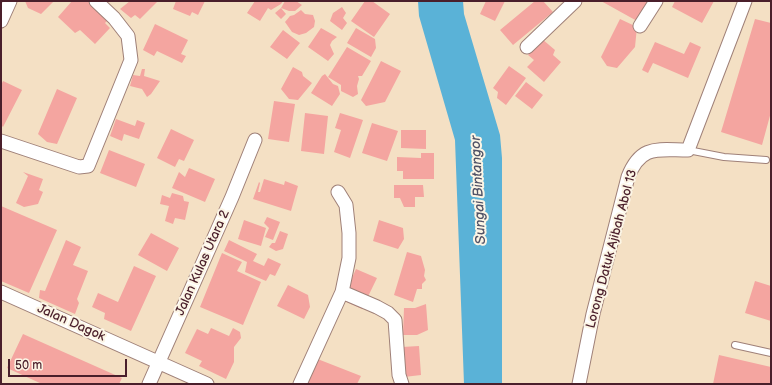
<!DOCTYPE html>
<style>
body{margin:0}
#map{position:relative;width:772px;height:385px;overflow:hidden;background:#f4e0c4;font-family:"Balsamiq Sans",sans-serif}
canvas{display:block}
.frame{position:absolute;inset:0;border:2px solid #4a1f2b;pointer-events:none}
.scale{position:absolute;left:8px;top:359px;width:119px;height:18px;box-sizing:border-box;border:2px solid #4a1f2b;border-top:0;padding-left:5px;font-size:12px;line-height:14px;white-space:nowrap;color:#4a1f2b;-webkit-text-stroke:3px #fcf5e5;paint-order:stroke}
</style>
<div id="map">
<canvas width="772" height="385"></canvas>
<div class="frame"></div>
<div class="scale">50 m</div>
</div>
<script>
const ctx = document.querySelector('canvas').getContext('2d');
ctx.lineJoin = 'round';
function fillPath(path, color) {
  ctx.fillStyle = color;
  ctx.fill(path, 'evenodd');
}
function stroke(path, color, width, dash) {
  ctx.strokeStyle = color;
  ctx.lineWidth = width;
  ctx.lineCap = dash ? 'butt' : 'round';
  ctx.setLineDash(dash || []);
  ctx.stroke(path);
}
function drawText(font, color, halo, rows, align = 'center') {
  ctx.font = font + ' "Balsamiq Sans",sans-serif';
  ctx.lineWidth = 4;
  ctx.setLineDash([]);
  ctx.textBaseline = 'middle';
  ctx.strokeStyle = halo;
  ctx.fillStyle = color;
  for (const [text, x, y, turn = 0] of rows) {
    ctx.save();
    ctx.translate(x, y);
    ctx.rotate((+turn || 0) * Math.PI / 180);
    ctx.textAlign = isNaN(turn) ? turn : align;
    if (halo) ctx.strokeText(text, 0, 0);
    ctx.fillText(text, 0, 0);
    ctx.restore();
  }
}
fillPath(new Path2D(`
 M418 1H463L464 14 500 135 502 158V384H464L455 140 419 16Z`), '#5ab2d7');
fillPath(new Path2D(`
 M25 1H54L41 14 28 8Z
 M72 1H89L109 19 105 23 110 28 95 44 80 30 75 33 58 17Z
 M130 1H158L140 19 135 15 131 18 120 9Z
 M176 1H205L198 15 192 12 190 16 173 9Z
 M255 1H283L281 4 271 10 268 8 260 21 247 13Z
 M285 1H296L302 5 295 11H289L281 8 286 14 281 19 275 13 281 8Z
 M365 1H372L390 14 374 37 351 21Z
 M486 1H505L495 21 480 14Z
 M535 1H543L553 12 513 45 500 30Z
 M601 1H648L637 21Z
 M675 1H714L702 23 672 7Z
 M342 7 346 13 343 18 347 23 342 30 330 21 333 13Z
 M301 10 305 14 313 15 315 21 314 27 306 33 299 35 292 32 285 22 290 16 294 15Z
 M620 19 637 27 635 47 617 68 607 66 601 57Z
 M755 19 771 23V112L762 145 721 132Z
 M155 24 188 40 181 54 186 56 182 63 157 51 154 56 143 50Z
 M321 28 337 37 332 41 330 45 334 54 328 61 308 47Z
 M356 28 375 39 376 48 371 57 347 43Z
 M283 30 300 43 287 59 270 47Z
 M542 39 555 50 553 55 561 62 544 82 527 67 534 60 528 55Z
 M655 42 684 54 690 42 701 47 688 78 653 63 648 73 642 70Z
 M347 47 371 61 362 76H358L359 79 357 86 358 94 353 97 341 91V85L328 77Z
 M381 61 401 71 385 102 366 106 361 100Z
 M509 66 526 78 506 105 497 98 498 92 493 88Z
 M293 67 302 72 303 76 312 83 298 100 289 99 281 89Z
 M142 69H145L144 76 160 81 151 94 147 97 142 89 130 86 133 75 140 76Z
 M325 74 333 84 338 86 340 94 332 106 311 93 322 76Z
 M3 81 22 90 3 127 1 125V85Z
 M526 82 543 95 532 109 515 96Z
 M57 89 77 98 57 144 47 142 38 134Z
 M274 101 295 104 289 142 268 139Z
 M305 113 328 116 324 154 301 151Z
 M340 113 363 120 350 158 334 152 341 130 335 128Z
 M116 119 135 126 137 120 145 123 139 139 124 134 122 141 110 136Z
 M372 123 398 131 387 161 362 153Z
 M171 129 194 140 184 161 179 159 175 167 157 158Z
 M401 130H426V149L401 148Z
 M109 150 145 164 136 187 100 173Z
 M421 153H434V179H403V171H397V157L421 158Z
 M189 168 215 179 205 202 172 188 179 172 185 177Z
 M23 172 43 179 39 190 43 192 38 204 24 207 16 203 28 176Z
 M264 179 284 185 285 181 298 186 291 211 253 199 259 182 260 183 258 192H260Z
 M394 185H423L424 197H415V207H404L400 198H394Z
 M172 193 183 196 184 201 189 202 185 220 175 218 173 224 165 221 169 206 160 204 162 195 170 198Z
 M1 206 57 230 29 293 1 281Z
 M267 217 280 222 273 240 265 237 269 228 264 223Z
 M244 220 266 228 261 246 238 239Z
 M379 220 403 228 404 239 398 249 373 241Z
 M280 231 288 234 283 249 276 251 269 247 272 243H275Z
 M151 233 179 248 167 271 138 255Z
 M66 240 81 247 73 265 88 271 77 299 79 303 75 314 39 298 40 290 45 291Z
 M229 240 257 254 253 261 264 266 268 258 281 264 275 276 270 274 266 281 245 272 247 262 224 251Z
 M407 252 421 256 425 270 424 276 426 280 422 284V289H417L413 302 394 295Z
 M222 253 242 262 237 271 261 282 243 325 200 307Z
 M134 266 156 276 131 331 104 319 105 313 92 307 98 293 118 302Z
 M356 269 377 278 362 309 342 300Z
 M755 281 771 286V321L745 313Z
 M288 285 308 295 310 307 304 319 277 306Z
 M426 304 428 330 417 335H403L404 308H415Z
 M211 328 229 336 233 328 240 332 241 338 234 347V362L226 379 199 366 202 361 185 353 197 329 208 334Z
 M23 334 122 378 119 384H42L7 368Z
 M419 346 421 375 404 377 402 347Z
 M719 355 771 367V384H713Z
 M315 358 361 376 357 384H304Z`), '#f4a5a0');
const service = new Path2D(`
 M688 150 724 157 766 160
 M735 345 771 353`);
const minor = new Path2D(`
 M1 21 10 1
 M640 26 656 1
 M527 47 575 1
 M1 141 79 167 88 166 131 60 128 36 114 18 96 1
 M1 292 207 384
 M342 292 377 307 388 313 395 320 399 375 402 384
 M149 384 232 197 255 140
 M300 384 342 292 349 258V233L346 205 338 192
 M579 384 593 314 628 177C641 144 658 150 688 150L745 1`);
stroke(service, '#9f8078', 8);
stroke(minor, '#9f8078', 15);
stroke(service, '#fff', 6);
stroke(minor, '#fff', 13);
drawText('13px', '#4a1f2b', '#fcf5e5', [
 ["Lorong Datuk Ajibah Abol 13",612,249,-75],
 ["Jalan Kulas Utara 2",203,263,-66],
 ["Jalan Dagok",71,323,24]
]);
drawText('italic 14px', '#505267', '#fcf5e5', [
 ["Sungai Bintangor",479,190,-93]
]);
</script>
